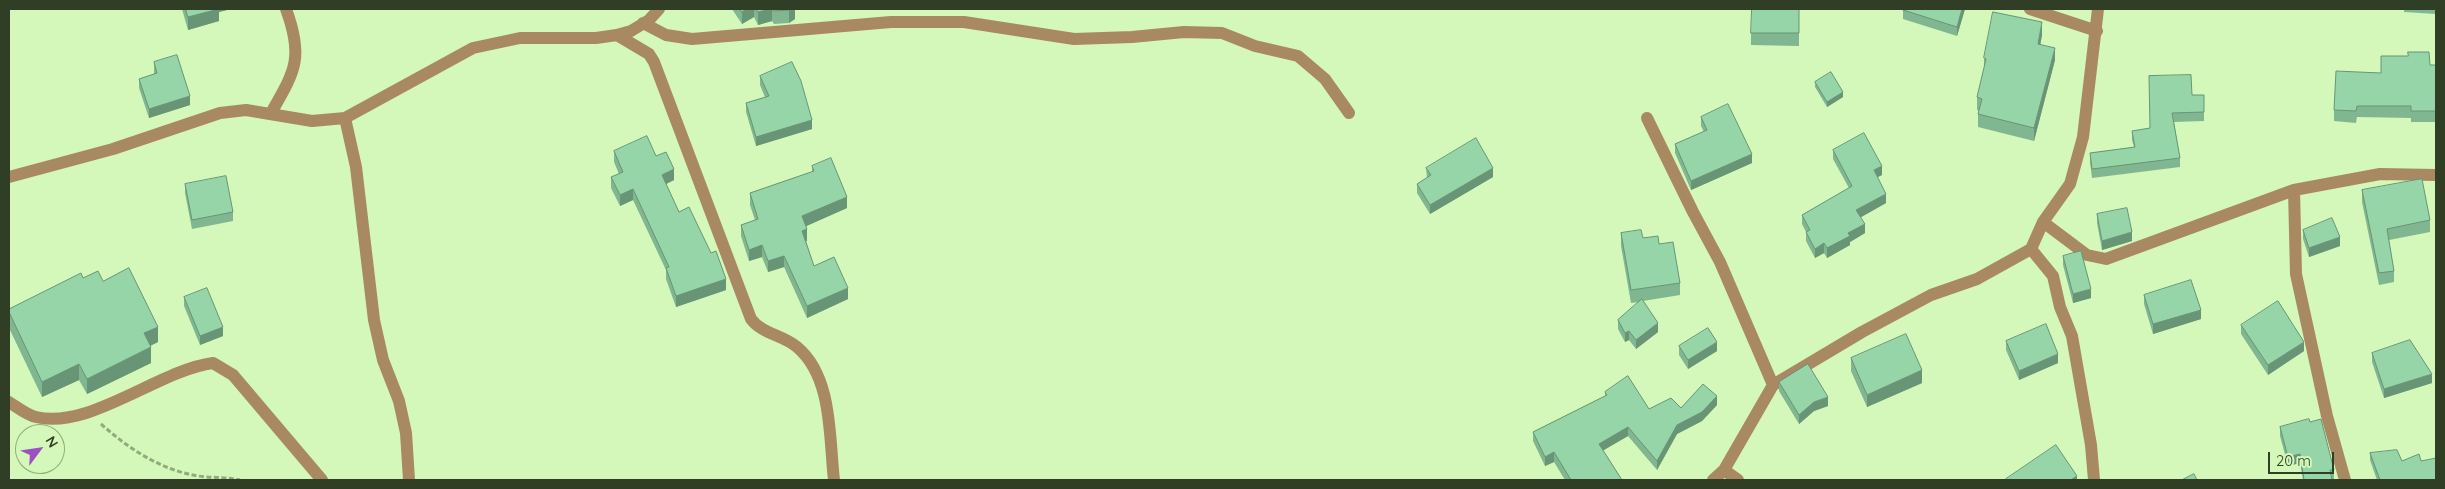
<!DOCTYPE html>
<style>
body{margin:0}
#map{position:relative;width:2445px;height:489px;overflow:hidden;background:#d3f8b9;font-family:Quicksand,sans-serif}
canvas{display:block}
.frame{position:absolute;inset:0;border:10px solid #2f3e25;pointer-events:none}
.north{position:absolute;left:15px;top:424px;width:50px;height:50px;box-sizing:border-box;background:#d3f8b9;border:1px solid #91ae7e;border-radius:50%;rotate:59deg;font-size:14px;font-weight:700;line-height:20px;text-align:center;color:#2f3e25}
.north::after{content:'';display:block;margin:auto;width:18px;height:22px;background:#9c50c2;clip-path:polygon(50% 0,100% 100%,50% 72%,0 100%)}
.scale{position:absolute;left:2268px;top:452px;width:66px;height:22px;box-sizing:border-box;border:2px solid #2f3e25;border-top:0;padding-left:6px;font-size:15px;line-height:18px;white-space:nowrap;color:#2f3e25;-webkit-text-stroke:4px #d3f8b9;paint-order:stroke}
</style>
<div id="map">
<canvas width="2445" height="489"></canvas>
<div class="frame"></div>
<div class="north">N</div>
<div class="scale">20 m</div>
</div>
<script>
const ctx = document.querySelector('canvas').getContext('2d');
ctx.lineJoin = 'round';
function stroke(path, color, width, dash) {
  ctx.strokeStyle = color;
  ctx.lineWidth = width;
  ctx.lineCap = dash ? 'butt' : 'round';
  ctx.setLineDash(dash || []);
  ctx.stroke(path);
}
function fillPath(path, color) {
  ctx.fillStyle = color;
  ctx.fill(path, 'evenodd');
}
stroke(new Path2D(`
 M101 424C129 449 161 470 198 476 212 478 226 477 240 480`), '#90ac7c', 3, [5, 2.5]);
stroke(new Path2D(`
 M2030 9 2097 31
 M643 23 666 35 692 39 891 22H964L1074 39 1132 37 1184 32 1222 33 1255 46 1298 56 1325 79 1349 113
 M617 35 649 54 654 62 751 319C762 334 783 335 797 347 833 377 829 438 834 480
 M271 113C295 71 304 58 286 9
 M345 118 356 167 374 320 383 360 399 401 406 433 409 480
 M1647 118 1693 212 1720 262 1773 385
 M9 177 113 149 220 113 246 110 312 121 345 118 473 48 520 38H596L617 35 631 31 649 20 659 9
 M2294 190 2296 274 2327 416 2345 480
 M2043 222 2087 255 2106 259 2294 190 2380 174 2436 175
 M2031 249 2053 276 2060 307 2072 336 2091 445 2094 480
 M9 402C17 407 27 415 36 417 90 430 159 370 213 363L233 375 322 480
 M1724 470 1738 480
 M1713 480 1724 470 1773 385 1862 332 1931 295 1977 279 2031 249 2043 222 2070 184 2083 137 2098 9`), '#a98961', 12);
fillPath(new Path2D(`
 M182 9H231L219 12V21L188 30Z
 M732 9H795V19L789 23 774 24 772 21 758 25 754 17 742 24Z
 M1799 9V46L1751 45V33Z
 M1903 9H1965L1957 36 1903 19Z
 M2404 9H2436V14L2404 12Z
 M2042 35 2040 45 2055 60 2034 141 1978 127V114L1979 111 1977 110V97L1984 69V58Z
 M154 62 190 105 149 118 139 88V79L154 74Z
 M2430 65H2436V122H2411V118L2357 117 2356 123 2334 121V110L2381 73Z
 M760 76 812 129 756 146 746 112V103L765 97 760 85Z
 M1815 82 1843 97 1827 107 1815 87Z
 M2192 95 2204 112V121L2174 122 2180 158V167L2092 178 2090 162V153L2134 147 2132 140V131L2150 128Z
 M1701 117 1752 163 1691 190 1675 153V144L1704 132 1701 126Z
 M1833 150 1882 175 1877 177 1886 203 1861 217 1865 233 1850 242V245L1827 258 1824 253 1815 258 1806 241V232L1802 224V215L1849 188 1833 159Z
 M614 151 656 156 674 180 666 184 679 212 726 290 676 307 666 279V270L633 200 620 206 611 188V177L619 174 614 162Z
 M812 166 847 208 806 226 807 241H806L814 266 848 299 807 318 784 267 768 272 762 257 749 261 741 236V225L755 220 750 205V193L812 172Z
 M1426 168 1493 177 1430 214 1417 193V184L1427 178Z
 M185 184 233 212V221L192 229 185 193Z
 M2362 190 2430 220V232L2389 240 2394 271V282L2379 285 2362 202Z
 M2097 214 2132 241 2102 250 2097 223Z
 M2303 230 2340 246 2309 257 2303 239Z
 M1621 233 1659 244 1680 283V295L1643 301 1658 332 1636 349 1629 340 1625 342 1618 329V320L1639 302 1631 303 1621 246Z
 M2063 256 2091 298 2073 303 2063 265Z
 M83 278 103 281 158 342 151 345V363L87 394 79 380 42 397 9 328V309Z
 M2144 295 2201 319 2153 334 2144 304Z
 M184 297 223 336 200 345 184 306Z
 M2241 325 2304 351 2268 375 2241 334Z
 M2006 341 2058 363 2019 380 2006 350Z
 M1679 346 1717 351 1688 369 1679 355Z
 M2372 353 2432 383 2384 398 2372 362Z
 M1851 358 1922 383 1867 407 1851 371Z
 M1779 382 1828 406 1814 411 1799 424 1779 391Z
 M1605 392 1649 409 1681 408 1717 405 1702 421 1677 434 1657 470 1628 436 1603 450 1622 480H1565L1554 462 1545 466 1533 441V432L1605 396Z
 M2310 422 2334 470V479H2332V480H2303L2300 463 2288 466 2280 436V427Z
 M2370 453 2402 461H2421L2436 480H2377L2370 460Z`), '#80b790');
fillPath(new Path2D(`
 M217 9H231L219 12V21L188 30V17Z
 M746 9H754V17L742 24V12Z
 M772 9V21L758 25V12Z
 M791 9H795V19L789 23V10Z
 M1962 9H1965L1957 36V27Z
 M2042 22V35L2038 57V44Z
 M2055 48V60L2034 141V128Z
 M1843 92V97L1827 107V102Z
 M190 96V105L149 118V109Z
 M812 120V129L756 146V137Z
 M1752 154V163L1691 190V181Z
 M1882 166V175L1874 179V170Z
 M1493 168V177L1430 214V205Z
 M674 169V180L662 186V175Z
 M633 189V200L620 206V195Z
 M1886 194V203L1856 220V210Z
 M847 197V208L802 228V216Z
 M1865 224V233L1850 242V245L1827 258V248L1848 233Z
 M807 229V241L802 242V231Z
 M2132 232V241L2102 250V241Z
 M2340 237V246L2309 257V248Z
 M1824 243V253L1815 258V249Z
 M762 245V257L749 261V250Z
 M784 256V267L768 272V261Z
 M726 279V290L676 307V296Z
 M848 288V299L807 318V306Z
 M2091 289V298L2073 303V294Z
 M2201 310V319L2153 334V324Z
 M1658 323V332L1636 349V340Z
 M158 327V342L144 349V333Z
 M223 327V336L200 345V336Z
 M1629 331V340L1625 342V333Z
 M1717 342V351L1688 369V360Z
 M2304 342V351L2268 375V365Z
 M151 347V363L87 394V379Z
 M2058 354V363L2019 380V371Z
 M79 364V380L42 397V382Z
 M1922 370V383L1867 407V395Z
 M2432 374V383L2384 398V389Z
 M1717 396V405L1702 421 1677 434 1657 470V461L1677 425Z
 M1828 397V406L1814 411 1799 424V415L1814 402Z
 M1628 427V436L1599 453V444Z
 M1554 452V462L1545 466V457Z
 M2300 454V463L2288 466V457Z
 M2077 476V480H2072V479Z`), '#689575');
const building = new Path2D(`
 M186 9H219L188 17Z
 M740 9H746L742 12Z
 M756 9H771L758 12Z
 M772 9H791L789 10 774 11Z
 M1752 9H1799V33H1751Z
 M1903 9H1962L1957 27 1903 10Z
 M1993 12 2042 22 2038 44 2055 48 2034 128 1978 114 1982 99 1977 97 1986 59 1984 58Z
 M2408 52H2429L2430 65H2436V111H2411V106H2357L2356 111 2334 110 2336 71 2381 73V56H2408Z
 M177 55 190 96 149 109 139 79 157 73 154 62Z
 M792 62 801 81 812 120 756 137 746 103 769 96 760 76Z
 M1831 72 1843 92 1827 102 1815 82Z
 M2191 75 2192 95H2204V112L2172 113 2180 158 2092 169 2090 153 2135 147 2132 131 2150 128 2149 76Z
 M1728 104 1752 154 1691 181 1675 144 1707 130 1701 117Z
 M1864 133 1882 166 1874 170 1886 194 1856 210 1865 224 1848 233 1850 236 1827 248 1824 243 1815 249 1806 232 1810 230 1802 215 1852 186 1833 150Z
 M647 136 656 156 666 152 674 169 662 175 679 212 689 207 711 253 716 251 726 279 676 296 666 268 669 267 633 189 620 195 611 177 623 172 614 151Z
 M1476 138 1493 168 1430 205 1417 184 1431 175 1426 168Z
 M831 158 847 197 802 216 807 229 802 231 814 266 834 257 848 288 807 306 784 256 768 261 762 245 749 250 741 225 758 219 750 193 814 171 812 166Z
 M226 176 233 212 192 220 185 184Z
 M2422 179 2430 220 2387 229 2394 271 2379 273 2362 190Z
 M2127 208 2132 232 2102 241 2097 214Z
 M2332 218 2340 237 2309 248 2303 230Z
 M1641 230 1643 238 1658 236 1659 244 1673 242 1680 283 1631 290 1621 233Z
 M2081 251 2091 289 2073 294 2063 256Z
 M129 268 158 327 144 333 151 347 87 379 79 364 42 382 9 312V309L81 273 83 278 98 271 103 281Z
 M2191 280 2201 310 2153 324 2144 295Z
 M207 288 223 327 200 336 184 297Z
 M1642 299 1658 323 1636 340 1629 331 1625 333 1618 320Z
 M2278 301 2304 342 2268 365 2241 325Z
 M2046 324 2058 354 2019 371 2006 341Z
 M1708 328 1717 342 1688 360 1679 346Z
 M1906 334 1922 370 1867 395 1851 358Z
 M2410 340 2432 374 2384 389 2372 353Z
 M1808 364 1828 397 1814 402 1799 415 1779 382Z
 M1628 376 1649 409 1671 398 1681 408 1703 384 1717 396 1702 412 1677 425 1657 461 1628 427 1599 444 1622 480H1571L1554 452 1545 457 1533 432 1607 395 1605 392Z
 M2309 419 2310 422 2321 419 2334 470H2330L2332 480H2304L2300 454 2288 457 2280 427Z
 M2056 445 2077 476 2072 479 2073 480H2007L2006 479Z
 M2397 450 2402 461 2419 454 2421 461 2436 458V480H2380L2370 453Z
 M2194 474 2197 480H2182Z`);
fillPath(building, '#95d5a7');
stroke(building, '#689575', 1);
</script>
